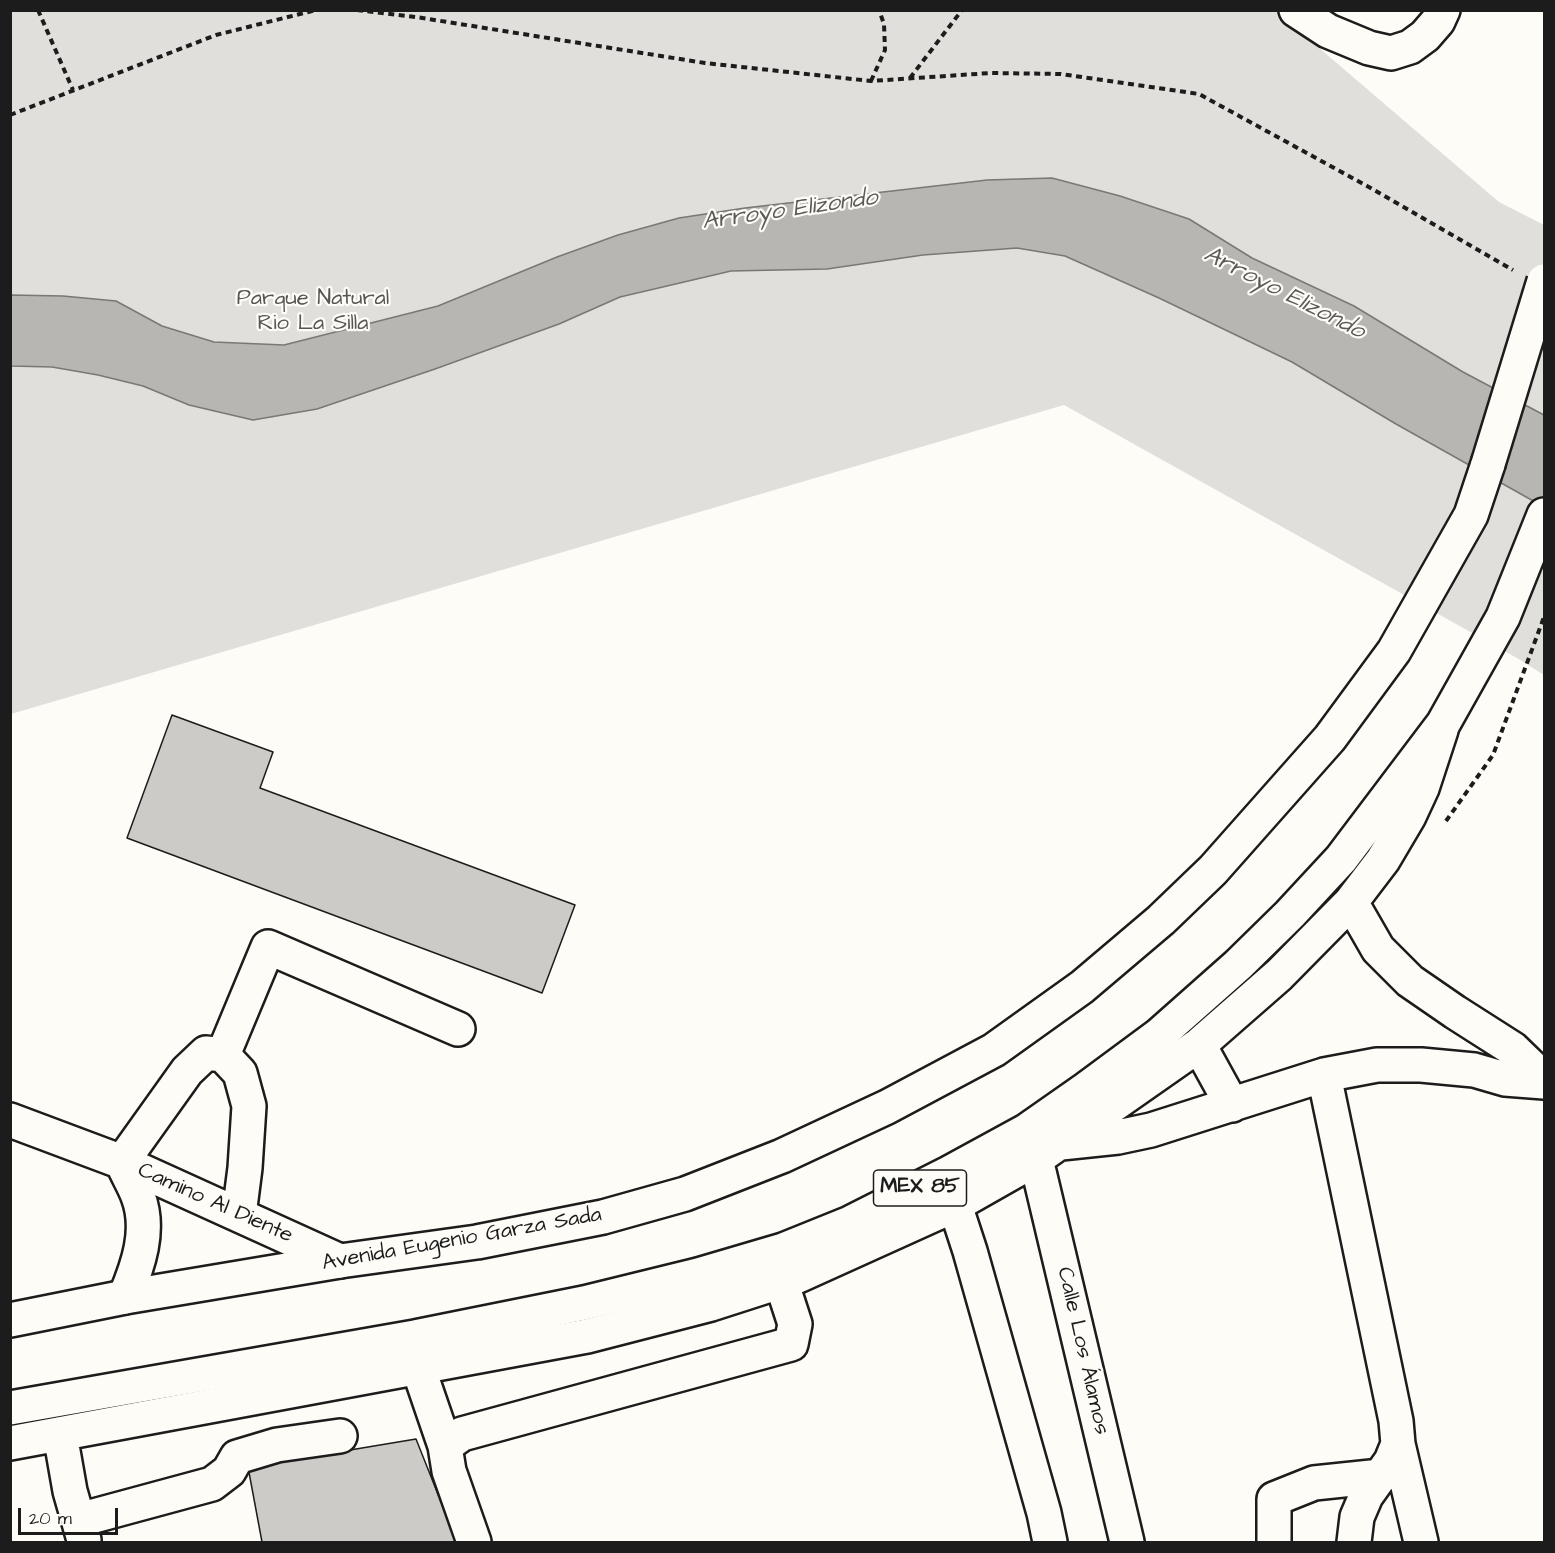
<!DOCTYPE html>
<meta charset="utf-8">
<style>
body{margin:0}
#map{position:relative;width:1555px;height:1553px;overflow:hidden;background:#fdfcf7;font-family:"Architects Daughter",sans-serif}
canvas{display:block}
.frame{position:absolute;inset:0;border:12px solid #1c1c1c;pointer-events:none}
.scale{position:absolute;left:18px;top:1508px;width:100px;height:27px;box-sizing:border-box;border:3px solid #1c1c1c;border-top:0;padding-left:8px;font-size:18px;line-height:21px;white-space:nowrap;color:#1c1c1c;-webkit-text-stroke:4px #fdfcf7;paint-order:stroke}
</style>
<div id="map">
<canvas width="1555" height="1553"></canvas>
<div class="frame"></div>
<div class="scale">20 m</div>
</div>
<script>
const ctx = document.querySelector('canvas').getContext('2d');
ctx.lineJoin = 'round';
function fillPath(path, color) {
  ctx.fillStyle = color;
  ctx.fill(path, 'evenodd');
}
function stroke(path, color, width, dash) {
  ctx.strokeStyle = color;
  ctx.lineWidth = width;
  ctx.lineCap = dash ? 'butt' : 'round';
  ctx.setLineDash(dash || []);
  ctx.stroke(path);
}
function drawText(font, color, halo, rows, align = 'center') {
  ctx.font = font + ' "Architects Daughter",sans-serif';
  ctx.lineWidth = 4.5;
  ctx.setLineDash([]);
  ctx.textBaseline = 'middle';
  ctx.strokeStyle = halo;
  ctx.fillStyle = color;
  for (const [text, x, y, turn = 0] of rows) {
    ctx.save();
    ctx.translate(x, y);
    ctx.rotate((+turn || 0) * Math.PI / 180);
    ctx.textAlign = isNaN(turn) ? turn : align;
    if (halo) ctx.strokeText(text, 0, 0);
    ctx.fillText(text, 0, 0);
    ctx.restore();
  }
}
fillPath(new Path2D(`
 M11 11H1276L1499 202 1544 225V675L1517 658 1064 405 11 714Z`), '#e0dfdb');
const water = new Path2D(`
 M1052 178 1120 196 1189 219 1252 258 1354 306 1463 372 1544 415V507L1396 424 1292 362 1159 298 1065 256 1017 248 923 255 827 269 731 271 620 297 559 324 435 369 317 409 253 420 189 405 143 386 98 375 52 367 11 366V295L63 296 116 301 162 326 214 342 284 345 438 306 557 257 618 235 679 218 745 208 987 180Z`);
fillPath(water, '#b7b6b2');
stroke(water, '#797876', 1.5);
const building = new Path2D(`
 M172 715 273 752 260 788 575 905 542 993 127 838Z
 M416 1439 457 1542H262L248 1467Z`);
fillPath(building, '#cccbc8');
stroke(building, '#1c1c1c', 1.5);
const minor = new Path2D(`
 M1296 10 1328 31 1369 48 1391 53 1410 47 1425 36 1438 21 1443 10
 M1351 902 1378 949 1410 981 1455 1012 1513 1049 1544 1079
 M1199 1045 1232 1105
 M223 1055 268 947 458 1029
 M1324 1075 1396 1421 1398 1444 1391 1461 1366 1496 1357 1517 1354 1542
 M10 1120 122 1162 340 1261
 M1061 1143 1118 1137 1151 1130 1324 1075 1377 1065H1421L1474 1070 1505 1079 1544 1082
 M1036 1159 1127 1542
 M122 1162 187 1071 206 1053 223 1055 240 1073 249 1106 245 1168 239 1215
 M122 1162C127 1174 134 1185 138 1196 151 1230 138 1266 125 1297
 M955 1205 970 1251 1044 1513 1050 1542
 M418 1367 445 1446 449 1471 474 1542
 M60 1434 70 1491 84 1540
 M10 1443 587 1336 711 1304 798 1276 955 1205 1036 1159 1199 1045 1279 975 1351 902 1383 860 1409 816 1422 788 1441 730
 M1398 1444 1421 1542
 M445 1446 462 1434 791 1344 795 1324 781 1281
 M79 1520 212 1484 229 1471 237 1457 277 1445 340 1436
 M1274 1542V1499L1314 1483 1381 1476`);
const highway = new Path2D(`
 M10 1320 125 1297 340 1261 477 1242 603 1217 685 1194 782 1156 887 1107 994 1050 1082 987 1161 920 1213 870 1330 738 1394 651 1471 515 1488 464
 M10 1408 415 1337 584 1303 698 1275 783 1250 850 1223 949 1173 1026 1131 1086 1089 1159 1035 1238 965 1290 914 1341 859 1443 724 1503 617 1544 515`);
stroke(minor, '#1c1c1c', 38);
stroke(highway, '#1c1c1c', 38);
stroke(new Path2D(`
 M38 10 73 90
 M357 10 416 17 705 63 871 81 991 73 1061 74 1199 94 1367 186 1513 270
 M910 78 962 10
 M871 81 885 50 884 24 879 10
 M10 115 216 35 316 10
 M1446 821 1493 755 1544 617`), '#1c1c1c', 4, [6, 4.5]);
stroke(minor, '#fdfcf7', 33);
stroke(highway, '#fdfcf7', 33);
const highwayBridge = new Path2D(`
 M1488 464 1544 281`);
stroke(highwayBridge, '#1c1c1c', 38, []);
stroke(highwayBridge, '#fdfcf7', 33);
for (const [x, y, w] of [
 [920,1188,93]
]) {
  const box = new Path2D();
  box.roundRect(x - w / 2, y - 18, w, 36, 4.5);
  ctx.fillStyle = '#fdfcf7';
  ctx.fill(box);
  stroke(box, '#1c1c1c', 1.5);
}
drawText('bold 21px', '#1c1c1c', null, [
 ["MEX 85",920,1188]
]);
drawText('22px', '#575655', '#fdfcf7', [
 ["Parque Natural",313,299],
 ["Rio La Silla",313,324]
]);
drawText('22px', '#1c1c1c', '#fdfcf7', [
 ["Camino Al Diente",215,1204,24],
 ["Avenida Eugenio Garza Sada",462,1240,-10],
 ["Calle Los Álamos",1082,1351,77]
]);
drawText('italic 24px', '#5a5a58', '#fdfcf7', [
 ["Arroyo Elizondo",790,211,-8],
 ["Arroyo Elizondo",1284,294,27]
]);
</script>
